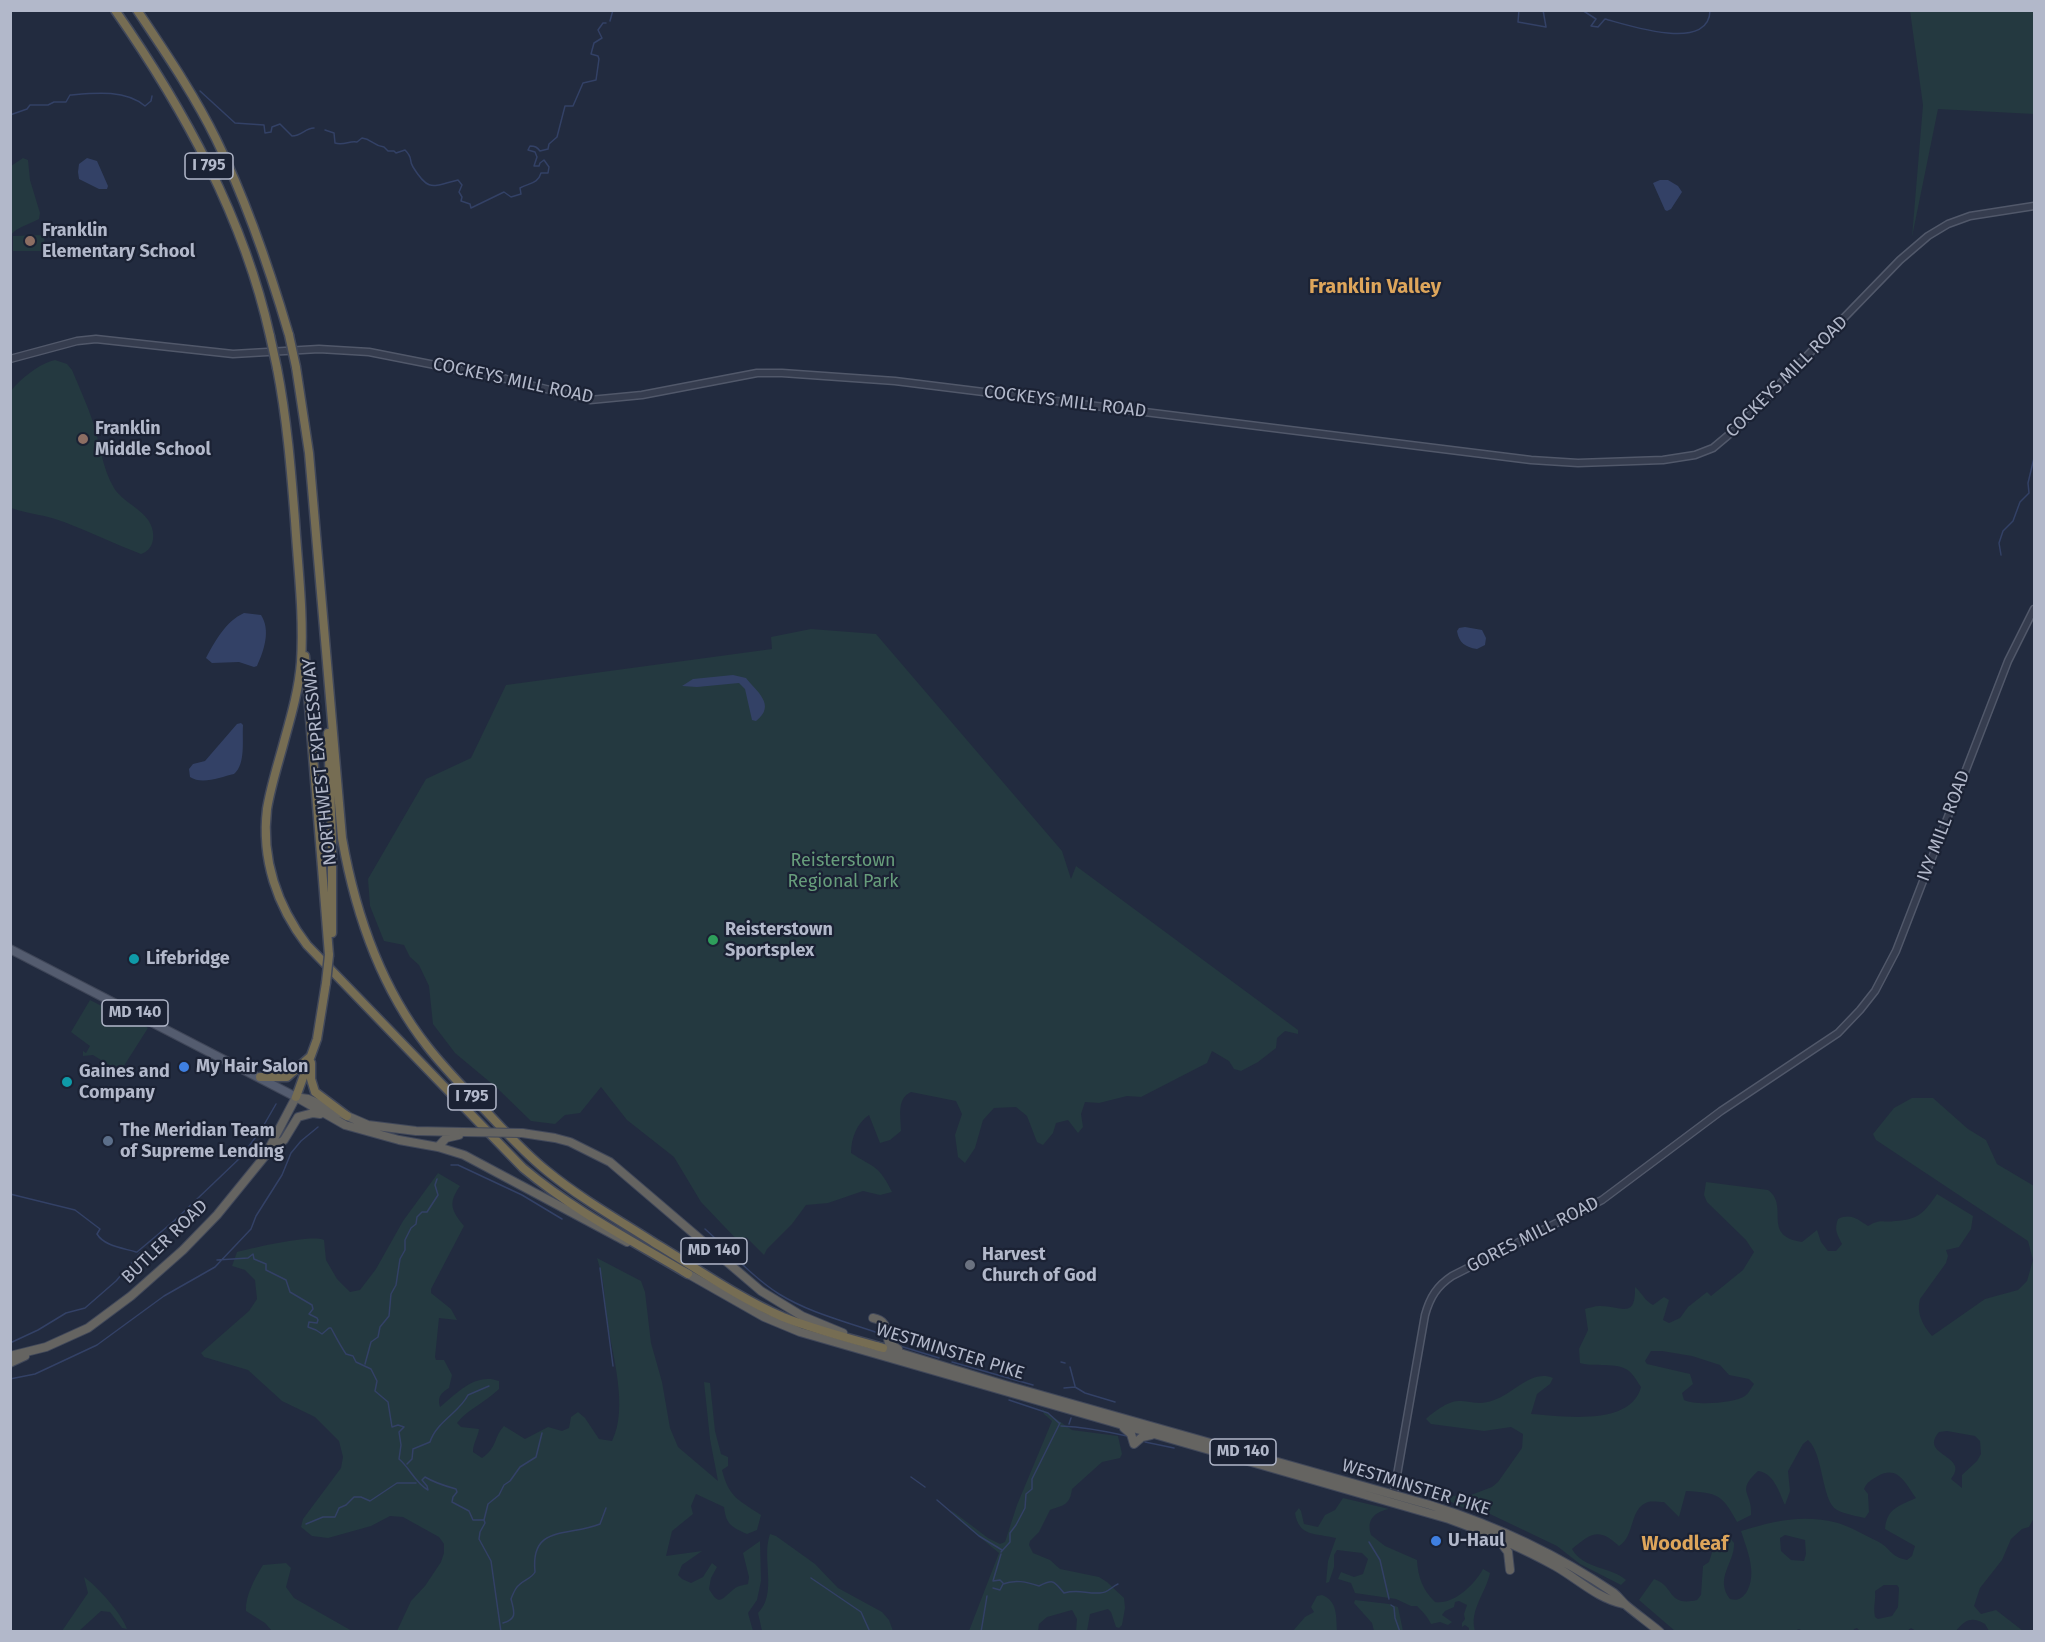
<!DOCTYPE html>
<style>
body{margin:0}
#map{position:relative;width:2045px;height:1642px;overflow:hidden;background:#222b3f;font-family:"Fira Sans",sans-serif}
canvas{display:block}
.frame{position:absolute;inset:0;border:12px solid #b2b8ca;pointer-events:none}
</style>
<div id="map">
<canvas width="2045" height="1642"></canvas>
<div class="frame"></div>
</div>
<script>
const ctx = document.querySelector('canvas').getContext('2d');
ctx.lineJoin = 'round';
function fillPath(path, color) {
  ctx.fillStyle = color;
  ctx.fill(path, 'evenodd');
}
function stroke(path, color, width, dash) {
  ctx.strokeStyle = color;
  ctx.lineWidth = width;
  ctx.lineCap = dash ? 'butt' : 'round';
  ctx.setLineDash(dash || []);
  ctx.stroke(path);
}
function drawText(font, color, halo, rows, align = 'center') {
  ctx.font = font + ' "Fira Sans",sans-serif';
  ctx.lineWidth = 4.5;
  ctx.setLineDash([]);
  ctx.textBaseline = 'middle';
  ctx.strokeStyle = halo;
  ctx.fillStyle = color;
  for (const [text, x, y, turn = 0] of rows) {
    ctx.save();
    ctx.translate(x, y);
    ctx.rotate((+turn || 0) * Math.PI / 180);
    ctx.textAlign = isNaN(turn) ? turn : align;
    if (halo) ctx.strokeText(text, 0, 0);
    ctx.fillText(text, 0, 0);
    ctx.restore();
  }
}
fillPath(new Path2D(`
 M1910 11H2034V114L1938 109 1912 237 1923 105Z
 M23 158 28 160 30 180 40 213 39 219C30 224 17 227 11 235V166Z
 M44 235 45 251H13V236Z
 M55 360 67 364 72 370C79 387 87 404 93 422 100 443 102 468 114 488 124 504 147 510 152 528 155 538 153 550 141 554 115 544 90 532 64 522 47 515 28 514 11 508V391C20 379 40 363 55 360Z
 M811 629 876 634 1062 851 1071 879 1076 866 1298 1030V1034L1285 1031 1277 1038 1276 1048 1258 1062 1241 1071 1234 1069 1229 1061 1212 1051 1207 1063 1141 1097 1127 1096 1099 1103 1085 1102 1081 1114 1083 1127 1078 1133 1068 1120 1056 1123 1053 1133 1043 1145 1037 1142 1027 1116 1016 1107 994 1108 983 1120 975 1148 965 1163 958 1157 955 1135 962 1114 956 1101 911 1092C896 1099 901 1117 901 1131L890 1140 880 1143 869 1115C857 1123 851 1138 851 1153 874 1168 879 1165 892 1192L880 1195 863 1191 828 1203 806 1205 792 1224 767 1249 764 1255 746 1237 742 1245 701 1202 674 1157 627 1120 601 1087 580 1113 565 1115 555 1124 531 1121 497 1088 455 1053 433 1024 429 986 419 965 410 957 404 945 384 941 370 906 368 879 426 779 471 758 506 685 772 649 771 637Z
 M90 1000 139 1025 141 1023 148 1028 120 1072 93 1055 83 1056V1051L86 1053 90 1046 71 1032Z
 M1912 1098H1933L1968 1129 1986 1140 1997 1164 2034 1186V1518L2029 1527 2022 1529 2011 1539 2002 1560 1980 1588 1974 1606 1981 1614 1996 1610 2023 1631H1989L1985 1624C1971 1616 1965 1620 1955 1632L1916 1631 1911 1628 1907 1631 1861 1632 1857 1628 1854 1629 1853 1632H1805L1799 1629 1792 1632 1675 1631 1639 1600 1654 1579C1675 1586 1667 1607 1697 1600L1701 1595 1703 1566 1709 1562 1713 1549 1730 1538 1734 1543C1735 1563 1714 1578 1730 1599 1738 1601 1741 1599 1746 1593 1758 1574 1747 1550 1741 1531 1775 1521 1802 1514 1838 1523 1851 1527 1864 1535 1877 1541 1890 1547 1890 1557 1907 1560L1912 1556 1915 1546 1885 1529C1887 1508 1899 1506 1916 1498 1905 1483 1898 1465 1878 1476 1871 1480 1867 1482 1864 1489L1868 1494 1869 1512 1865 1518C1856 1516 1845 1514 1837 1510 1821 1501 1824 1454 1808 1440L1803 1444 1788 1471 1790 1491 1785 1505C1779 1492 1774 1473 1758 1471 1735 1492 1753 1492 1751 1515L1737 1522C1722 1494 1718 1493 1686 1491L1679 1517 1664 1502C1659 1502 1652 1501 1648 1502 1629 1508 1635 1537 1619 1546 1599 1527 1591 1533 1572 1549 1583 1569 1612 1567 1626 1580L1621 1585 1580 1564 1557 1546 1490 1514 1466 1509 1447 1500 1444 1493 1451 1496 1471 1495 1492 1487 1498 1482 1522 1448 1523 1434 1511 1427 1484 1431 1431 1424 1426 1419C1432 1413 1448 1401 1458 1401 1472 1401 1479 1406 1494 1400 1514 1394 1531 1369 1553 1378L1550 1384 1537 1394 1531 1414C1561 1416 1631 1427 1641 1387 1638 1383 1634 1375 1629 1371 1616 1361 1595 1368 1580 1363L1579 1349 1588 1330 1585 1309C1589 1308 1595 1306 1599 1306 1620 1305 1636 1321 1635 1287 1642 1293 1645 1301 1653 1305L1664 1297 1669 1300 1663 1320 1669 1323 1680 1318 1688 1307 1707 1292 1711 1296 1743 1270 1754 1252 1746 1240 1707 1202 1704 1195 1706 1182 1768 1190C1790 1206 1761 1236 1802 1242L1817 1230 1821 1242 1828 1251H1836L1842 1244C1837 1234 1834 1230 1838 1219 1851 1213 1857 1219 1868 1226 1882 1218 1881 1223 1895 1221 1918 1220 1924 1213 1937 1194L1973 1216 1971 1229 1959 1247 1946 1250 1948 1256 1946 1263 1920 1299C1916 1313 1923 1326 1932 1336L1985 1299 2018 1290 2027 1281 2033 1260 2028 1241 1876 1140 1873 1134 1894 1108ZM1651 1351H1662L1692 1356 1720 1365 1729 1375 1749 1379 1754 1384C1751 1388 1749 1393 1745 1396 1735 1403 1696 1406 1684 1400L1682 1393 1693 1384 1690 1374 1647 1364 1645 1361ZM1947 1431 1975 1436 1980 1441 1981 1454 1977 1461 1962 1475V1488L1951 1479C1971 1455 1918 1456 1939 1432ZM1785 1535 1805 1540 1806 1554 1804 1561 1791 1560 1781 1551 1780 1538ZM1884 1585H1897L1899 1588 1898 1607 1892 1616 1878 1619 1875 1617C1873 1606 1876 1600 1875 1591Z
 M438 1173 460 1186C448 1203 451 1210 464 1226L431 1289V1293L451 1309 457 1320 439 1318 435 1357 436 1360H444L452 1375 449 1388C441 1393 437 1397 440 1407 456 1394 475 1372 499 1381V1389C486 1402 468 1409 457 1423L461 1427 479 1429C478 1437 473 1443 473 1452L482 1458C498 1447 493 1438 504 1426L525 1439 548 1427 562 1431 569 1428 571 1417 578 1412 585 1418 599 1439 612 1441C629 1408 612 1352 606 1317 605 1308 605 1299 604 1290 603 1279 600 1268 597 1258L641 1281 645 1292 651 1343 662 1382 670 1428 678 1447 718 1481 710 1439 704 1382 710 1383 715 1431 721 1454 728 1457V1466L722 1470C729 1498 739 1500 761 1515L757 1530 747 1534C731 1527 726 1524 724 1507L696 1494 691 1506 693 1514 672 1531 666 1556 702 1551 682 1565 678 1575 682 1579 691 1583 703 1577 712 1563 717 1567 711 1578 709 1589C720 1608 722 1598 734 1589 737 1586 744 1585 748 1584L749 1577 743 1553 760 1541 761 1581 757 1600 748 1613 753 1631H397L411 1601 425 1586 441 1562 444 1553V1544L439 1537 403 1517 390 1516 371 1526 328 1538 312 1536 301 1527 303 1519 341 1468 343 1457 339 1441 315 1417 282 1401 248 1370 204 1357 201 1353 249 1311 257 1299 255 1280 245 1270 232 1266 237 1252C253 1248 311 1234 324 1240L326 1260 337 1279 350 1292 360 1290 376 1269 403 1221Z
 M1042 1409 1072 1430 1118 1436 1122 1454 1120 1458 1102 1462 1072 1489C1070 1505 1064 1505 1050 1510L1039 1532 1030 1541 1029 1545 1033 1553 1050 1560 1060 1569 1099 1577 1107 1582 1124 1598 1125 1608 1122 1625 1119 1628 1116 1627 1111 1612 1108 1609 1090 1614 1087 1631H1076L1077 1619 1072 1610 1047 1617 1039 1624 1038 1631H969L999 1553 959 1520 951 1510 988 1538 1000 1544 1005 1542 1017 1505 1052 1421 1044 1414Z
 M1343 1498 1389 1509C1375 1512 1366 1519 1371 1535L1385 1546 1417 1560C1418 1578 1423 1590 1435 1602 1454 1605 1475 1584 1483 1569L1490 1573C1486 1593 1469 1610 1475 1631H1469V1628L1465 1625 1462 1627V1623L1465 1619 1464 1614 1467 1605 1459 1601 1455 1602 1454 1607 1445 1611 1442 1615 1452 1622 1448 1625 1440 1622 1431 1624C1428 1617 1422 1611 1417 1606H1411L1396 1599 1355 1593 1351 1583 1338 1579 1341 1572 1354 1577 1363 1574 1368 1559 1362 1553 1337 1550 1334 1555V1567L1329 1582 1326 1583 1328 1561 1336 1538C1315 1533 1299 1537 1295 1513L1299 1508 1301 1511 1304 1524 1318 1527 1325 1515 1335 1510Z
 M770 1534 776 1536 815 1564 838 1588 882 1612 889 1620 893 1631H762L758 1613C778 1593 761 1559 770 1534Z
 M286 1563 291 1568 286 1587 294 1598 352 1631H272L265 1623 246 1611C245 1596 255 1578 263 1565Z
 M84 1577C97 1586 122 1614 127 1629L122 1628 110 1612 101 1611 79 1631H62L88 1593Z
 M1322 1595C1338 1601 1336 1617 1337 1631H1293L1305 1617 1314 1612 1311 1607 1317 1596Z
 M1355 1600 1389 1604 1398 1607 1403 1631H1374L1372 1623 1354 1603Z`), '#243940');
fillPath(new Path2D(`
 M87 158 97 161 108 186 107 189H99L79 179 78 172 79 164Z
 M1668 180 1678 186 1682 192 1671 209 1667 211 1665 210 1653 183 1660 180Z
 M244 613 261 615C271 630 264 651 257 666L254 667 239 662 212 663 206 658C215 641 226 621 244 613Z
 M1465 627 1482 630 1486 638 1485 645 1477 649C1465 647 1459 643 1457 631L1459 628Z
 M733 675 746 678C756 691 777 705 756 721L752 720 745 689 739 683 697 687 682 686 693 679Z
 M241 723 243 725C242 740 246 764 234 774 221 777 202 785 190 777L189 769 193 764 205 761 237 724Z`), '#334166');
stroke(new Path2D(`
 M1519 10 1518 22 1546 27 1543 10
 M1582 10 1596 19 1591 26 1598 27 1605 19C1628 25 1710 53 1710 10
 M1907 10H1924
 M610 21 613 10
 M200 91 235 123 264 125 265 133 271 132 272 127 280 124 292 136C302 136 305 128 314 128
 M10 115 27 109 30 105H48L54 102H66L70 95C93 93 125 89 145 106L151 101 152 96
 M325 130 334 133 335 143C344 146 350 140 357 142L362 138C372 139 372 145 384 147L388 151H394L396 153 405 150C414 159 408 159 413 167 429 193 433 186 458 180L462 185 459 192 462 197 461 201 470 204 471 208 504 192 511 197 521 194 520 188C529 183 538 184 541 173H548L549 167 544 160 540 163 539 166H534L537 157 535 152 528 150 530 146C535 146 537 147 540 151L548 149 549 144 557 137 565 106H573L583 83 596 80 599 59 598 56 591 54 594 43 602 38 598 30 603 23H606
 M2001 555 1999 543 2003 531 2013 521 2020 502 2029 493 2028 483 2034 458
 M451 1165H458L522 1195 562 1219
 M10 1194 75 1210 100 1229 97 1234C104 1246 123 1248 136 1252
 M705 1229C729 1250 752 1277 779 1294 810 1313 844 1321 878 1333
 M137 1252 174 1221 240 1158 261 1130 276 1104
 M217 1260 248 1258 253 1254 254 1259 266 1264V1270L286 1280 290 1292 312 1305 313 1309 309 1314 317 1318 318 1320 317 1323 309 1322 308 1327 316 1330 322 1334 329 1328H331C336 1337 340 1345 346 1354L353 1356 356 1362 371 1369 377 1381 375 1391 388 1402 392 1427 398 1425 404 1427 399 1432 401 1445 399 1459C410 1468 415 1483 428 1490L427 1486 422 1480 425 1477C435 1483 445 1486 456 1489L457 1492 453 1497 452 1502 469 1511 473 1520H484
 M600 1268 613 1366
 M10 1343 38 1330 66 1313 85 1308 116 1281 140 1253
 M900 1346 939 1358
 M952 1362 1033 1385
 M1061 1362 1065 1363
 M365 1364 371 1342 378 1337 380 1327 389 1316 391 1294 396 1285 400 1259 405 1250V1240L411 1228 416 1224 417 1217 422 1212H427L438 1195 435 1185 437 1179
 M1070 1367 1075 1386
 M10 1379 35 1374 97 1345 164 1296 215 1267 251 1229 256 1216 282 1175 291 1153 301 1141 318 1127
 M1064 1388 1075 1387 1085 1393 1115 1402
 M1009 1400 1048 1413 1059 1423
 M1069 1424 1071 1418
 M1061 1426C1083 1427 1105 1431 1127 1436
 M1145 1442 1174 1448
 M407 1464 412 1459 413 1449 430 1442C436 1422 460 1412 468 1395L489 1386
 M911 1477 925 1487
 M937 1500 979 1536 1002 1550
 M306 1524 323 1517H335L339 1508 346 1505 354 1497H361L370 1501 397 1483H416
 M1369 1542 1380 1560 1389 1599
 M1001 1552 1010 1542V1533L1016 1525 1025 1508 1026 1494 1032 1489V1479L1060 1423
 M1001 1554 993 1581 1000 1580 1003 1583
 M811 1578 861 1612 870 1632
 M993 1588 1000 1590 1003 1584C1015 1579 1027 1582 1039 1586 1055 1578 1054 1582 1064 1593 1079 1589 1086 1594 1100 1593 1108 1593 1111 1587 1118 1584
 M1391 1605 1394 1607 1395 1618 1400 1632
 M503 1623C518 1619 514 1611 511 1599 513 1594 515 1588 519 1585 525 1579 531 1579 535 1572 530 1524 569 1537 600 1524L606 1508
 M501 1632 491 1561 479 1539 480 1532 485 1523 484 1520 488 1504 499 1495 504 1485 510 1481 520 1467 536 1457 542 1433
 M981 1632 987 1596`), '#334166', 1.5);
const tertiary = new Path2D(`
 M10 359 77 341 96 339 233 354 319 349 369 352 506 379 590 400 642 395 757 373H782L895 381 1531 460 1578 463 1663 460 1695 455 1713 448 1738 427 1900 260 1928 236 1948 224 1970 216 2034 206
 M1393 1498 1425 1315C1430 1297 1437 1286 1452 1276L1602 1200 1721 1111 1838 1033 1860 1010 1875 991 1896 951 2008 661 2034 609`);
const primary = new Path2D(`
 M10 949 296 1097`);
const trunk = new Path2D(`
 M296 1097 345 1125 399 1140 438 1147 464 1155 627 1242
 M301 1098 308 1099 368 1125 416 1131 463 1132
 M522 1133 555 1138 570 1142 610 1162 761 1291 802 1316 843 1333
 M438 1147 446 1138 459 1135
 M270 1149 284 1140 298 1117 313 1113 320 1114
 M683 1271 764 1317 800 1332 1449 1519C1485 1532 1521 1547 1555 1566 1578 1579 1598 1599 1624 1604
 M873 1318C889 1321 885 1331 889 1343L898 1349
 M877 1346 1005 1385 1430 1505C1494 1525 1558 1555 1614 1593 1619 1597 1622 1602 1627 1606 1638 1615 1649 1623 1660 1632
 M10 1356 46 1347 88 1328 131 1296 183 1250 217 1215 265 1156 296 1097
 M10 1363 25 1356
 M1124 1428 1131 1434 1134 1444 1142 1437 1151 1435
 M1499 1540 1508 1552 1510 1570`);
const motorway = new Path2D(`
 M115 10C184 109 244 218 270 336
 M137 10C165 52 194 94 216 139 247 202 269 267 289 335
 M296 367 309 453 342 838C355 912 380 986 427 1046 444 1068 463 1087 482 1107 503 1129 523 1152 547 1171 580 1198 617 1219 653 1242 695 1267 737 1297 783 1317 815 1330 849 1338 883 1348
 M277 368C287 419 291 470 295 521 298 568 304 615 301 662 299 688 292 713 285 738 279 761 271 785 267 809 261 859 277 906 307 945L523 1168C573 1210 631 1240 688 1274
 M305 656 329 955
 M328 733 332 839V933
 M311 1063V1079L315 1092 347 1116
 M260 1077H287L310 1057
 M296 1097 317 1039 326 983`);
stroke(tertiary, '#51586a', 9);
stroke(primary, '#3f4658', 10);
stroke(trunk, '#41485a', 10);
stroke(motorway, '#41485a', 11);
stroke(tertiary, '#363d4f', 6);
stroke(primary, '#545c6f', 8);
stroke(trunk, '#656461', 8);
stroke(motorway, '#766d53', 8);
const trunkBridge = new Path2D(`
 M463 1132 522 1133`);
const motorwayBridge = new Path2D(`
 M289 335 296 367
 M270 336 277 368
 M326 983 329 955`);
stroke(trunkBridge, '#41485a', 10, []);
stroke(motorwayBridge, '#41485a', 11, []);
stroke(trunkBridge, '#656461', 8);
stroke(motorwayBridge, '#766d53', 8);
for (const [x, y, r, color] of [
 [30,241,6,"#8d6e63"],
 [83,439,6,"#8d6e63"],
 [713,940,6,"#2e9e5b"],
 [134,959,6,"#0f9aa8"],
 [184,1067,6,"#3f7fe0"],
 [67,1082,6,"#0f9aa8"],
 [108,1141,6,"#5c6f8a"],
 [970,1265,6,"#6b7280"],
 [1436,1541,6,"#3f7fe0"]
]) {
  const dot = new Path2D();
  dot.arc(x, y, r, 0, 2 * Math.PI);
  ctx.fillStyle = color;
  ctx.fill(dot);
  stroke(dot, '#1b2234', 2);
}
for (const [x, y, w] of [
 [209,166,48],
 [135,1013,66],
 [472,1097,48],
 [714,1251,66],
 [1243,1452,66]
]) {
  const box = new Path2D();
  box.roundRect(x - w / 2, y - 13, w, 26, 4.5);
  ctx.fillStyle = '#1b2234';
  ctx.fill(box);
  stroke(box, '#b2b8ca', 1.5);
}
drawText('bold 16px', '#b2b8ca', null, [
 ["I 795",209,166],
 ["MD 140",135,1013],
 ["I 795",472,1097],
 ["MD 140",714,1251],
 ["MD 140",1243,1452]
]);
drawText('bold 18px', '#b2b8ca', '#1b2234', [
 ["Franklin",42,231],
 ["Elementary School",42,252],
 ["Franklin",95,429],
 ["Middle School",95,450],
 ["Reisterstown",725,930],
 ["Sportsplex",725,951],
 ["Lifebridge",146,959],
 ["My Hair Salon",196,1067],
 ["Gaines and",79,1072],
 ["Company",79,1093],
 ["The Meridian Team",120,1131],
 ["of Supreme Lending",120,1152],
 ["Harvest",982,1255],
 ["Church of God",982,1276],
 ["U-Haul",1448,1541]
], 'left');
drawText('18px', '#b2b8ca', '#1b2234', [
 ["COCKEYS MILL ROAD",1787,377,-45],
 ["COCKEYS MILL ROAD",513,381,12],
 ["COCKEYS MILL ROAD",1065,402,7],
 ["NORTHWEST EXPRESSWAY",320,762,-96],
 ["IVY MILL ROAD",1944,826,-69],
 ["GORES MILL ROAD",1533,1235,-27],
 ["BUTLER ROAD",165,1242,-44],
 ["WESTMINSTER PIKE",950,1352,17],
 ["WESTMINSTER PIKE",1416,1488,17]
]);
drawText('18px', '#679d7b', '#1b2234', [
 ["Reisterstown",843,861],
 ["Regional Park",843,882]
]);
drawText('bold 20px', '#dda55b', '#1b2234', [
 ["Franklin Valley",1375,287],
 ["Woodleaf",1685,1544]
]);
</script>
